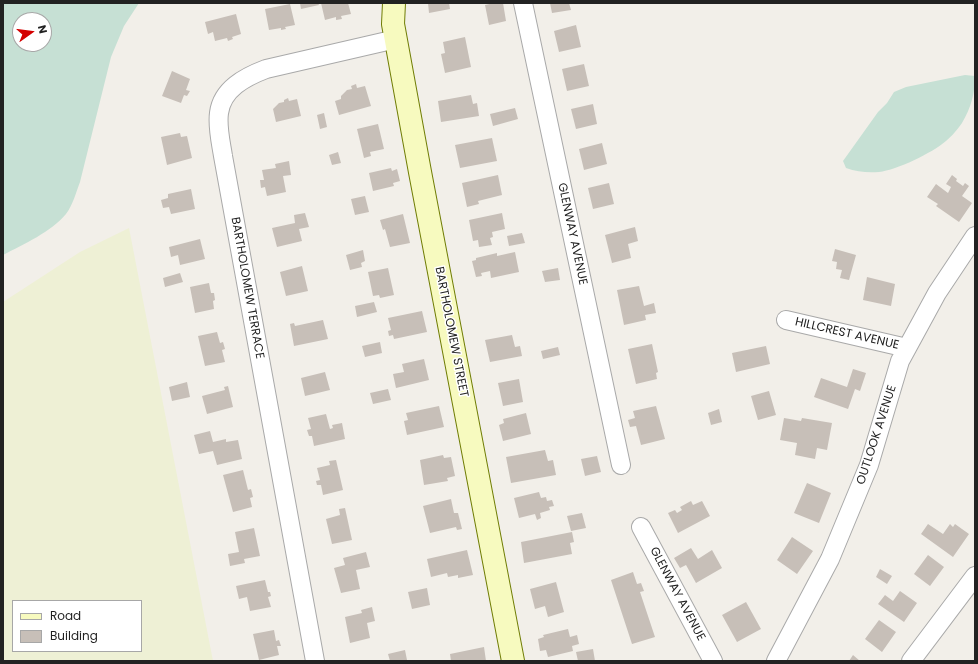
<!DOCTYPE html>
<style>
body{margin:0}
#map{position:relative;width:978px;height:664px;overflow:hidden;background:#f2efe9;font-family:Poppins,sans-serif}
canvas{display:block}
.frame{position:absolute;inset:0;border:4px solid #222;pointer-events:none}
.legend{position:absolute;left:12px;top:600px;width:130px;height:52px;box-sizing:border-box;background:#fff;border:1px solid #a7a7a7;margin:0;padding:5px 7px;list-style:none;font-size:12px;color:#222}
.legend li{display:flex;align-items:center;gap:8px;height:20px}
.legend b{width:20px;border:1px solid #a7a7a7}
.north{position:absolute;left:12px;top:12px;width:40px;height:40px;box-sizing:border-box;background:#fff;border:1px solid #a7a7a7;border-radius:50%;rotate:76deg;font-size:11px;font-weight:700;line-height:16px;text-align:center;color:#222}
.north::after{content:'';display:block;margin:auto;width:14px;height:18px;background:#d40000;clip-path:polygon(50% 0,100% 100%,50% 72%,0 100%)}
</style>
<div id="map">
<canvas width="978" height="664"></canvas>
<div class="frame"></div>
<ul class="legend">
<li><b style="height:5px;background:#f7fabf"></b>Road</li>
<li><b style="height:11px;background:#c7bfb8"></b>Building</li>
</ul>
<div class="north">N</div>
</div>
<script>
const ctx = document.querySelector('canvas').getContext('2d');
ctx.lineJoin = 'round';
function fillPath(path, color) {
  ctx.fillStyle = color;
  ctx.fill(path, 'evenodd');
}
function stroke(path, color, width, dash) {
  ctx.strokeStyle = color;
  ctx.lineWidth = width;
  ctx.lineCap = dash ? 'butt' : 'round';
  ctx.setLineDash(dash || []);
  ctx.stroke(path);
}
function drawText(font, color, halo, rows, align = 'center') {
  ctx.font = font + ' Poppins,sans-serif';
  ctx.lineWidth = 3;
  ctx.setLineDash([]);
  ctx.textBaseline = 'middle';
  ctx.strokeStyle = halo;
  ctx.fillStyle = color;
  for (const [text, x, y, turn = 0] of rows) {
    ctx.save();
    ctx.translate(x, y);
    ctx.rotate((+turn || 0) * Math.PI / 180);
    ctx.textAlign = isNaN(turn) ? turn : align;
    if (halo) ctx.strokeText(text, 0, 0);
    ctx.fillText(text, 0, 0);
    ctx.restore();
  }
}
fillPath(new Path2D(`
 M129 228 213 661H3V302L80 252ZM13 601H141V651H13Z`), '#eef0d5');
fillPath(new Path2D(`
 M3 3H139L124 26 111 57 80 182C76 192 73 205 66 214 51 232 24 244 3 255ZM20 20H44V44H20Z
 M965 75 975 76C975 93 971 108 962 123 958 129 951 137 946 141 932 153 897 170 879 172 868 173 857 172 846 168L843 161 878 112 887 103 894 92 906 87Z`), '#c6e0d4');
fillPath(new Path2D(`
 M300 3H318L319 5 301 9Z
 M321 3H348L351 14 341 16 342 19 336 20V17L325 20Z
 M428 3H449L450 9 429 13Z
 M494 3H503L506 21 489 25 485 5Z
 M550 3H569L571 10 552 13Z
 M290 4 295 25 285 27 286 29 281 30V28L269 30 265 9Z
 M236 14 241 34 232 37 233 39 228 41 227 38 215 41 213 32 208 34 205 22Z
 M576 25 581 47 559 52 554 31Z
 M465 37 471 67 445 73 441 54 445 53 443 42Z
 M584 64 589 86 567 91 562 69Z
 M172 71 190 79 186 90 190 91 187 96 184 95 181 103 162 96Z
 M356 84 357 88 365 86 371 106 339 115 335 101 341 99V96L347 90 352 89 351 86Z
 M471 95 473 104 477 103 479 116 441 122 438 101Z
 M288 98 289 101 297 99 301 116 276 122 273 109 279 103 284 102V100Z
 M593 104 597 124 576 129 571 109Z
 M515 108 518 119 493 126 490 114Z
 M324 113 327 127 320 129 317 115Z
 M378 124 384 149 370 152 371 156 364 158 357 129Z
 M180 133 181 137 187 136 192 158 167 165 161 137Z
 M492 138 497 161 460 168 455 145Z
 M602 143 607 164 584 170 579 149Z
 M338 152 341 163 332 165 329 155Z
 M289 161 291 175 283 176 286 192 267 196 265 187 261 188 260 180H264L262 170 276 168 275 164Z
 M391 168 392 171 397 169 400 181 393 183 394 186 373 191 369 173Z
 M498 175 502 195 478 201 479 204 467 207 462 183Z
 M952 175 957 179 956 181 963 186 965 183 969 186 962 196 972 203 959 222 936 206 938 204 927 197 936 184 948 193 951 187 946 184Z
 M609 183 614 204 593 209 588 188Z
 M191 189 195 209 171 214 169 207 163 208 161 200 168 198V194Z
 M365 196 369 212 355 215 351 199Z
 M305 213 309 227 299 229 302 241 277 247 272 228 295 223 294 215Z
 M502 213 505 229 492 232 493 237 490 238 492 245 479 247 478 240 473 241 469 220Z
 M403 214 410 243 390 247 385 229 383 230 380 220Z
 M635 227 638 241 628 244 631 258 612 263 605 235Z
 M522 233 525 243 509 246 507 236Z
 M200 239 205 259 180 265 178 255 171 257 169 247Z
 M835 249 856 255 849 280 840 278 842 270 836 269 837 262 832 261Z
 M363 250 365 261 361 263 362 267 350 270 346 255Z
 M515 252 519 272 491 278 490 271 481 273 482 276 476 277 472 261 476 260V258L497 253V256Z
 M302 266 308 291 286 296 280 272Z
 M388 268 394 295 380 298 379 295 373 296 368 272Z
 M558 268 560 280 545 282 542 271Z
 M180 273 183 282 165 287 163 278Z
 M867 277 895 284 891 306 863 300Z
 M209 283 211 293H214L215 300 213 301 214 309 195 313 190 287Z
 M639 286 644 306 654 303 656 313 645 315 646 320 624 325 617 290Z
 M374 302 377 312 357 317 355 306Z
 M422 311 427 332 394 339 393 335 389 336 388 331 391 330 388 318Z
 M323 320 328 339 294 346 290 324 294 323 295 326Z
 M217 332 220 343 223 342 225 349 222 350 225 362 205 366 198 336Z
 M512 335 515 347 520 346 522 356 490 362 485 340Z
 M380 342 382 353 365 357 362 346Z
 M652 344 658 372 656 373 657 379 636 384 628 349Z
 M766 346 770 364 736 372 732 353Z
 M558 347 560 355 543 359 541 351Z
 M424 359 429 380 396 388 393 374 404 372 402 364Z
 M853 369 866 373 860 391 855 389 848 409 814 397 821 378 847 387Z
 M325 372 330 390 305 396 301 378Z
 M519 379 523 402 503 406 498 383Z
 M187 382 190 397 172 401 169 387Z
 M228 386 233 407 207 414 202 396 225 390 224 387Z
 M388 389 391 400 373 404 370 393Z
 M769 391 776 415 758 420 751 396Z
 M439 406 444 427 407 435 404 421 408 420 406 413Z
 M656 406 665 439 641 445 636 426 630 427 628 420 635 418 633 411Z
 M719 409 722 422 711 425 708 413Z
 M526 413 531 434 503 441 499 425 504 423 503 419Z
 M326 414 330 429 333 428 332 425 342 423 345 439 314 446 312 436H309L307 430 311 429 308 418Z
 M784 418 801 421 802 418 832 423 827 450 817 448 815 459 795 455 797 443 780 440Z
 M210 431 213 442 226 439V442L238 440 242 459 217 465 213 451 199 454 194 435Z
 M545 450 548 461 553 460 556 475 511 483 506 457Z
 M443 455 444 458 451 457 455 476 447 478 448 481 424 485 420 460Z
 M597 456 601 472 585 476 581 459Z
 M336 460 343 490 323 495 321 485H317L316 481 320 480 317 468 330 465 329 461Z
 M243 470 248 490 251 489 253 497 250 498 252 507 233 512 223 475Z
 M807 483 831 493 819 523 794 513Z
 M539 492 541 498 546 497 547 501 552 500 554 506 549 507 550 510 540 513 541 518 537 520 535 514 519 518 514 498Z
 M451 499 454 513H458L462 529 457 530 456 527 430 533 423 506Z
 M691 501 693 505 702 501 710 516 678 533 668 513 675 510 677 513 682 510 680 507Z
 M345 508 352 540 332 544 326 519 340 515 339 509Z
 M582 513 586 528 571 531 567 516Z
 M928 524 943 534 950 524 953 527 955 524 969 534 953 557 921 534Z
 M254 528 260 556 244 559 245 563 230 566 228 554 239 552 235 532Z
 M572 532 574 542 570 543 572 554 524 563 521 542Z
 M792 537 813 551 797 574 777 560Z
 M691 548 698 559 712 550 722 568 696 583 686 565 680 568 674 558Z
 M467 550 473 575 458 578V575L448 577 447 573 431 577 427 559Z
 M366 552 370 567 356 570 360 589 341 593 334 568 345 565 343 558Z
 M928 555 944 567 930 586 914 574Z
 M880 569 892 576 887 584 876 577Z
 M633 572 637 584 641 583 644 591 640 592 655 637 632 644 611 580Z
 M265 580 268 592H270L271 596 268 597 271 607 250 611 247 597 239 599 236 586Z
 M556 582 564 612 548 617 545 606 535 609 530 589Z
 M427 588 430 605 412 609 408 592Z
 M900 591 917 603 904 622 878 604 885 595 893 601Z
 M746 602 761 629 737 642 722 615Z
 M372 607 375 621 367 623 370 638 350 643 345 617 362 613 361 610Z
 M879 620 896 632 882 652 865 639Z
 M568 629 570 637 577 635 579 644 572 646 573 651 548 657 546 650 540 651 538 639 544 637 543 635Z
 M274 630 276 641 279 640 281 646H277L279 655 259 660 253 634Z
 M484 647 486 661H451L450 654Z
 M593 649 595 661H578L576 652Z
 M405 650 407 660 390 661 388 654Z
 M853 655 860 661H849Z`), '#c7bfb8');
const street = new Path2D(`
 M523 3 621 465
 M786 320 907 348
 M641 527 713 661
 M315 661 223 156C221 143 217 127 219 113 222 89 245 77 266 69L396 39
 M776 661 830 559 869 465 900 361 937 293 975 236
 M911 661 975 576`);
const secondary = new Path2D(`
 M394 3 393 24 420 172 513 661`);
stroke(street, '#a9a9a9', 20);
stroke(secondary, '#707d05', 24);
stroke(street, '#fff', 18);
stroke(secondary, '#f7fabf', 22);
drawText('12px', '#222', '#fff', [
 ["GLENWAY AVENUE",572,234,78],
 ["BARTHOLOMEW TERRACE",247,288,80],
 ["BARTHOLOMEW STREET",451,332,79],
 ["HILLCREST AVENUE",847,334,13],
 ["OUTLOOK AVENUE",877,435,-72],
 ["GLENWAY AVENUE",677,594,62]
]);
</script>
